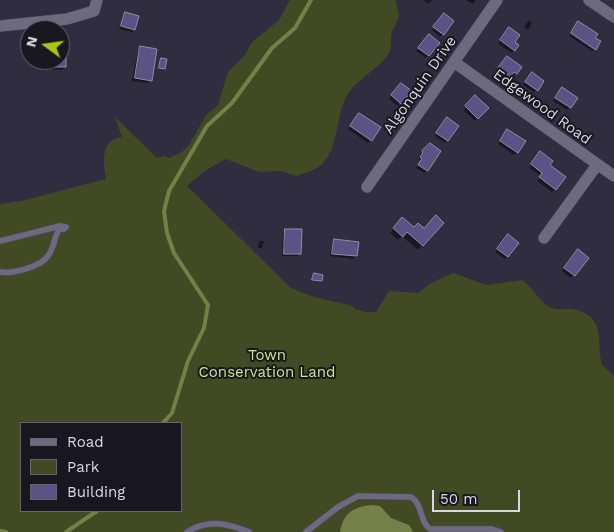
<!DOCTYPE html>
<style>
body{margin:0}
#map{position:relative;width:614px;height:532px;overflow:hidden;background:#302d40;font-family:"Work Sans",sans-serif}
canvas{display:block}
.legend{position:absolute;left:20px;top:422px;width:162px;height:90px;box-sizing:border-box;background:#18171f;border:1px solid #65646d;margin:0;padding:6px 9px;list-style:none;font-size:15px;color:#d8d7e3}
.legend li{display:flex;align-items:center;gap:10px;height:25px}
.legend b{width:25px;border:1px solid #65646d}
.north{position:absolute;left:20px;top:20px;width:50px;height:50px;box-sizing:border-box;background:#18171f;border:1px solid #65646d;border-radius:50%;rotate:284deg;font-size:14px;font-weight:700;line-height:20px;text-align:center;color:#d8d7e3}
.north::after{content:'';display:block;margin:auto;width:18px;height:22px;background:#abc615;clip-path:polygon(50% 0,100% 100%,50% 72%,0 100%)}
.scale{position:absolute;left:432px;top:490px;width:88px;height:22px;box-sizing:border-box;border:2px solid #d8d7e3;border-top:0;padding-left:6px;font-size:15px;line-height:18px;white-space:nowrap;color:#d8d7e3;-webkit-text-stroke:4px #18171f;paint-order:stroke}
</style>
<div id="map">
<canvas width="614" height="532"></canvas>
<ul class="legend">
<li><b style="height:6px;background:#6d6a80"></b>Road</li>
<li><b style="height:14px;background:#414a22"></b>Park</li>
<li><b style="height:14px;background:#5b5285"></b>Building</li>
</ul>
<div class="north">N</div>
<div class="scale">50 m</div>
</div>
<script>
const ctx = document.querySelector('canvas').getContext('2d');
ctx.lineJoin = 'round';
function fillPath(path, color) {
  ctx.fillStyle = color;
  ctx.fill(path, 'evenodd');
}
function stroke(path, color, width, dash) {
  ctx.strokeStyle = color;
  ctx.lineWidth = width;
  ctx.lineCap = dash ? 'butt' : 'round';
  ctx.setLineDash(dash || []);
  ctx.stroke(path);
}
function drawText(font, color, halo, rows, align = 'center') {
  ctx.font = font + ' "Work Sans",sans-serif';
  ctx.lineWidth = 4;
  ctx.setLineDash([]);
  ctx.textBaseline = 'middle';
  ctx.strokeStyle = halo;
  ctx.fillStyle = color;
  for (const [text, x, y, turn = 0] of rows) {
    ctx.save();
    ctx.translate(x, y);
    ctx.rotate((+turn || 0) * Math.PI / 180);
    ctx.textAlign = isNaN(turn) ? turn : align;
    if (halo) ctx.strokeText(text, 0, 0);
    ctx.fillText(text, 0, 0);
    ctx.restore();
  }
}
fillPath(new Path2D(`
 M290 0H396C395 6 399 9 399 14 399 20 394 26 392 32 390 38 392 45 390 51 384 65 359 78 350 91 334 112 341 147 321 165 314 171 304 173 296 176L281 171 259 172 226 159 206 170 187 186 291 288 311 296 353 306V308L365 312H376L389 291 418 293 431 283 453 273 487 285 522 280C533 287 539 302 550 307 557 311 565 308 573 309 607 316 596 342 602 365L614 376V532H0V204L21 201 106 179C103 163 100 139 122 137L115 117 157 158 164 156 169 158 182 152 189 145 206 115 218 105 228 72 245 55 252 42 279 20ZM21 423H181V511H21Z`), '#414a22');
fillPath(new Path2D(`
 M373 505 380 506 391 518 409 525 413 532H340C343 513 354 506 373 505Z`), '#748047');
fillPath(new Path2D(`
 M423 0H432L429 4Z
 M466 0H476L473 4Z
 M126 13 134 29 132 32 119 29Z
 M441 17 453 21 440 37 432 30Z
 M529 20 532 23 528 30 524 27Z
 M506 32 514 50 512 53 498 44Z
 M570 34 594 50 592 51 569 36Z
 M426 39 428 55 426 58 416 51Z
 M141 47 150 81 148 83 132 81 138 50Z
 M60 53 65 67 62 70 39 69V60H60Z
 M504 60 521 67 513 76 511 74 507 79 496 71Z
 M529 77 537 90 534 92 523 85Z
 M398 87 400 103 398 106 389 99Z
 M559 92 576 98 567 110 553 101Z
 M475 97 487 108 475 121 463 110Z
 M357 117 371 140 368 143 348 129Z
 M445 121 447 140 445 143 435 136Z
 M507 131 517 152 514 155 498 144Z
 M430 145 440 152 424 173 416 168 421 161 419 160 420 154Z
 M538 156 548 165 555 189 552 192 537 181 541 176 529 168Z
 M402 219 414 229 423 230 442 223 418 250 402 236 398 240 390 233Z
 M286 230 299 254 297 256H282L283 233Z
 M505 239 517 243 505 259 495 252Z
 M334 240 357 243 356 256 353 259 330 256 332 243Z
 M259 241H264L262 248H258Z
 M575 254 587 258 571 278 562 271Z`), '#0007');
stroke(new Path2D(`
 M163 423 172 413 188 361 204 328 208 305 174 253 167 233 164 211 169 191 207 126 232 103 272 48 295 28 311 0
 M0 531 6 532
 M66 532 97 511`), '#748047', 4);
const building = new Path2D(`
 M125 12 139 16 135 30 121 26Z
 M444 13 454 21 444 35 433 27Z
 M578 21 598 34 595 38 601 41 596 50 571 33Z
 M509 27 520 35 515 42 519 45 515 51 500 40Z
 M429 34 440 43 429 56 418 48Z
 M140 46 157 49 152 81 135 78Z
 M60 51 66 52V67H41V60H60Z
 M507 56 522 67 517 74 514 72 510 77 498 68Z
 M161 58 167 59 165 69 159 68Z
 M532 72 544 81 538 91 525 82Z
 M401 83 412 91 401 104 391 95Z
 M562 87 578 98 571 108 555 98Z
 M475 95 489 108 478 119 465 106Z
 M359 113 381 127 372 141 350 126Z
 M447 117 459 126 448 141 436 133Z
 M507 129 526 141 518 153 500 141Z
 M430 143 441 151 428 171 418 165 422 158 420 157 423 152 422 151Z
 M540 151 553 161 550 165 566 177 556 190 539 177 542 173 531 164Z
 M436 215 444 223 423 246 407 232 403 237 393 228 402 217 414 227 418 223 424 228Z
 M285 229H302L301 254H284Z
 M508 234 519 243 508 257 497 249Z
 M334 239 359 242 357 256 332 254Z
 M578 249 589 258 575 276 564 268Z
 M314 273 323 275 322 281 312 280Z`);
fillPath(building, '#5b5285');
stroke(building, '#908da4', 1);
const lane = new Path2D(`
 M0 241 60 226 66 227 64 229H59C54 238 54 248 48 256 40 267 13 274 0 272
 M187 532C207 519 227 523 249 532
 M306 532 338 507 358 496 411 497C423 504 419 521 430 529H492L501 532`);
const street = new Path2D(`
 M589 0 614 17
 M0 26 67 19 94 11 97 0
 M454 62 614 176
 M367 187 497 0
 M544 238 597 165`);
stroke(lane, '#4e4b5b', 7);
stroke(street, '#4e4b5b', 12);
stroke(lane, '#6d6a80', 5.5);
stroke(street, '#6d6a80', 11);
drawText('15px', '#d8d7e3', '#18171f', [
 ["Algonquin Drive",420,85,-55],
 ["Edgewood Road",542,107,36]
]);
drawText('15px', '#cfe38d', '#18171f', [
 ["Town",267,356],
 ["Conservation Land",267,373]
]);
</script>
